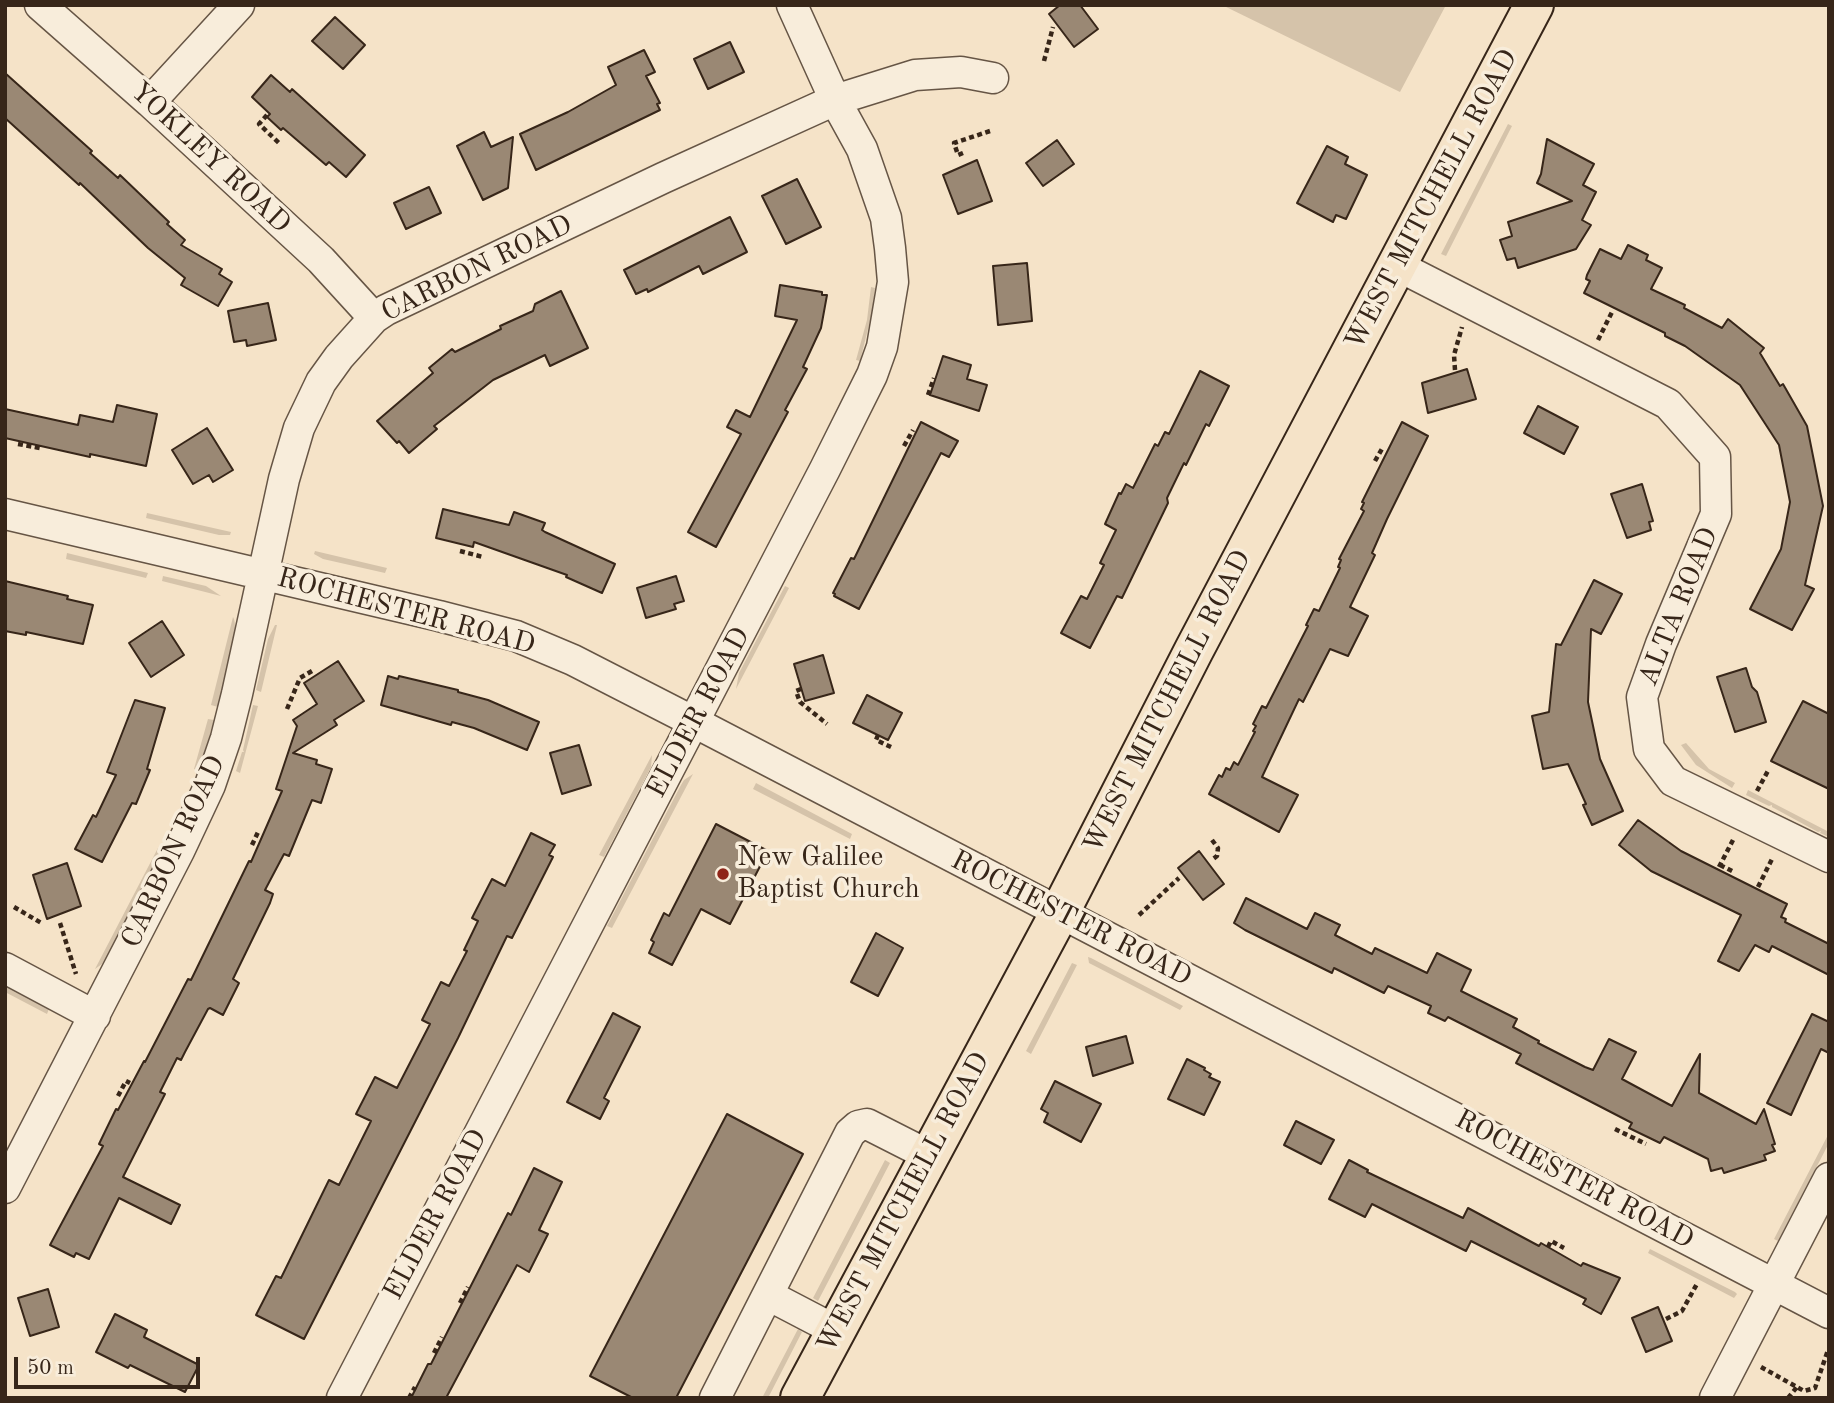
<!DOCTYPE html>
<style>
body{margin:0}
#map{position:relative;width:1834px;height:1403px;overflow:hidden;background:#f5e3c8;font-family:"Old Standard TT",serif}
canvas{display:block}
.frame{position:absolute;inset:0;border:7px solid #372619;pointer-events:none}
.scale{position:absolute;left:14px;top:1357px;width:186px;height:32px;box-sizing:border-box;border:4px solid #372619;border-top:0;padding-left:9px;font-size:21px;line-height:24px;white-space:nowrap;color:#372619;-webkit-text-stroke:5px #f8eddb;paint-order:stroke}
</style>
<div id="map">
<canvas width="1834" height="1403"></canvas>
<div class="frame"></div>
<div class="scale">50 m</div>
</div>
<script>
const ctx = document.querySelector('canvas').getContext('2d');
ctx.lineJoin = 'round';
function fillPath(path, color) {
  ctx.fillStyle = color;
  ctx.fill(path, 'evenodd');
}
function stroke(path, color, width, dash) {
  ctx.strokeStyle = color;
  ctx.lineWidth = width;
  ctx.lineCap = dash ? 'butt' : 'round';
  ctx.setLineDash(dash || []);
  ctx.stroke(path);
}
function drawText(font, color, halo, rows, align = 'center') {
  ctx.font = font + ' "Old Standard TT",serif';
  ctx.lineWidth = 7;
  ctx.setLineDash([]);
  ctx.textBaseline = 'middle';
  ctx.strokeStyle = halo;
  ctx.fillStyle = color;
  for (const [text, x, y, turn = 0] of rows) {
    ctx.save();
    ctx.translate(x, y);
    ctx.rotate((+turn || 0) * Math.PI / 180);
    ctx.textAlign = isNaN(turn) ? turn : align;
    if (halo) ctx.strokeText(text, 0, 0);
    ctx.fillText(text, 0, 0);
    ctx.restore();
  }
}
fillPath(new Path2D(`
 M1222 5H1446L1400 92Z
 M1508 124 1512 126 1446 256 1441 254Z
 M871 287 875 288 872 313 860 361 856 360 867 320Z
 M147 513 231 532 230 535H219L146 518Z
 M315 551 387 568 385 573 323 559 314 554Z
 M67 553 148 573 146 578 66 559Z
 M163 576 206 586 221 596 162 581Z
 M785 586 789 588 736 689 739 673Z
 M233 617C241 629 222 689 218 707L211 705Z
 M275 625H277L261 692 256 690 268 639Z
 M253 705 258 706 240 773 236 771 242 752H244L243 750Z
 M208 719 214 720 199 771 194 769Z
 M1686 743 1709 769 1735 783 1732 788 1696 765 1681 745Z
 M652 755 651 767 604 857 599 855Z
 M693 774 612 928 607 926 681 785 684 780Z
 M756 783 852 834 850 839 753 789Z
 M1748 790 1829 832V837L1820 833 1821 831 1818 832 1772 807V805L1769 806 1746 795Z
 M158 848 161 850 110 952 102 964 95 969Z
 M1088 957 1091 958 1183 1006 1180 1010 1089 963Z
 M1072 963 1077 965 1031 1054 1026 1051Z
 M5 986 49 1009 47 1014 5 992Z
 M1829 1133V1143L1778 1241 1774 1239Z
 M885 1160 890 1163 818 1301 813 1298Z
 M1650 1249 1735 1292 1737 1294 1734 1298 1648 1253Z
 M798 1329 802 1332 768 1398H762Z`), '#d5c3aa');
const building = new Path2D(`
 M1060 5H1080L1098 29 1074 47 1049 14Z
 M335 17 365 45 343 69 312 41Z
 M730 42 744 72 708 89 694 59Z
 M644 50 655 72 646 76 660 103 657 104 660 110 536 170 520 134 568 112 616 85 608 67Z
 M5 73 92 151 90 153 118 178 120 175 169 222 167 224 185 240 181 245 222 269 219 274 232 282 218 306 181 285 185 278 148 248 80 183 79 185 5 118Z
 M271 75 290 92 292 89 365 155 346 177 329 162 326 165 283 128 281 130 267 117 270 114 252 97Z
 M484 132 491 147 513 137 508 188 483 200 457 146Z
 M1547 139 1594 164 1583 185 1596 192 1582 220 1591 225 1576 249 1518 268 1515 258 1507 260 1500 240 1512 236 1508 222 1572 201 1537 183 1541 174Z
 M1057 140 1074 164 1043 186 1026 163Z
 M1327 146 1348 157 1345 164 1367 175 1346 219 1336 215 1333 222 1297 203Z
 M977 160 992 201 958 214 943 175Z
 M797 179 821 227 786 244 762 196Z
 M429 187 441 213 406 229 394 203Z
 M730 217 747 252 703 274 699 266 648 292 647 289 636 294 624 270Z
 M1628 245 1648 255 1646 260 1662 268 1651 289 1685 305 1684 308 1722 328 1728 319 1764 348 1760 353 1780 386 1783 384 1807 426 1823 506 1805 585 1814 589 1792 630 1750 609 1781 549 1790 502 1779 445 1740 385 1685 346 1665 336V333L1584 293 1590 281 1586 279 1587 275 1600 249 1621 259Z
 M1027 263 1032 321 998 325 993 266Z
 M780 285 822 292V295H827L821 328 803 367 807 369 785 410 788 412 716 547 688 532 741 434 727 427 736 410 750 417 797 320 775 316Z
 M561 291 588 348 550 366 545 355 493 380 434 426 437 429 409 453 399 441 397 443 377 421 433 373 429 368 452 349 455 352 501 329 500 326 533 311 535 304Z
 M268 303 276 340 247 346 246 340 234 342 228 311Z
 M943 356 971 365 967 379 987 385 979 411 930 395Z
 M1467 369 1476 399 1428 413 1422 383Z
 M1200 371 1229 386 1209 426 1206 424 1186 465 1184 463 1167 498 1168 503 1122 598 1117 596 1090 648 1061 633 1081 596 1087 599 1104 565 1100 563 1116 530 1105 524 1119 493 1121 494 1126 484 1133 488 1155 444 1158 446 1165 432 1169 434Z
 M117 405 157 414 146 466 90 454V457L5 438V409L78 425 80 415 113 422Z
 M1538 406 1578 427 1564 454 1524 433Z
 M921 422 958 441 949 457 941 453 859 609 834 596 835 594 833 593 851 558 854 559Z
 M1402 422 1428 436 1387 519 1372 553 1375 555 1350 607 1368 616 1348 656 1330 649 1303 702 1299 699 1262 777 1298 795 1279 832 1209 794 1219 775 1222 777 1226 768 1230 770 1234 762 1238 765 1255 732 1253 731 1256 726 1253 724 1262 706 1266 708 1308 626 1306 625 1314 609 1319 611 1340 568 1338 567 1341 560 1339 559 1364 511 1361 509 1364 503 1362 502Z
 M207 428 233 470 213 482 209 475 193 484 172 450Z
 M1642 484 1653 521 1649 522 1651 530 1627 538 1611 494Z
 M443 509 509 525 514 512 545 523 542 530 545 532 615 564 602 593 566 577 567 575 474 542 473 547 436 538Z
 M676 576 684 601 674 604 676 609 646 618 637 588Z
 M1594 580 1622 594 1601 634 1591 629 1588 702 1600 759 1623 811 1592 825 1583 805 1586 804 1568 764 1543 769 1532 716 1549 712 1556 644 1561 645Z
 M5 581 68 596 67 599 93 605 83 644 26 632V635L5 631Z
 M162 621 184 655 151 677 129 643Z
 M823 655 834 693 805 701 794 664Z
 M338 661 364 701 334 720 337 725 293 753 317 760 316 764 332 769 321 803 312 800 289 856 284 854 265 890 273 894 270 903 233 979 239 983 223 1015 210 1008 208 1009 185 1052 181 1060 177 1058 160 1092 165 1094 123 1177 180 1205 171 1224 119 1198 89 1259 76 1253 74 1257 50 1245 103 1146 99 1144 116 1109 118 1110 144 1061 145 1062 188 979 191 980 249 861 251 862 282 791 276 789 297 726 293 720 317 704 304 683Z
 M1746 668 1752 687 1757 692 1766 722 1735 732 1717 677Z
 M388 676 398 679 399 676 458 690V692L488 700 539 722 527 750 474 728 452 722 451 725 381 705Z
 M867 695 902 713 888 740 853 723Z
 M135 700 165 708 147 769 150 770 136 804 132 803 102 862 75 849 93 815 96 817 116 775 107 772Z
 M1803 701 1829 714V789L1771 761Z
 M579 745 591 785 562 794 550 753Z
 M1638 820 1681 851 1787 904 1781 917 1786 919 1785 922 1829 944V975L1772 946 1769 952 1755 945 1739 971 1718 961 1741 915 1651 871 1619 845Z
 M716 824 768 851 730 924 701 909 672 965 649 953 654 942 651 940 664 913 669 916Z
 M531 833 555 845 549 855 553 857 512 938 507 936 458 1038 304 1339 256 1315 276 1276 281 1278 329 1180 339 1185 371 1121 356 1114 375 1077 397 1088 430 1024 422 1020 441 982 449 986 467 951 464 950 478 921 472 918 492 879 505 886Z
 M1199 851 1224 884 1203 900 1178 868Z
 M67 863 81 906 47 919 33 875Z
 M1246 898 1307 929 1315 913 1340 925 1335 935 1372 954 1375 948 1427 973 1437 953 1471 970 1461 991 1517 1019 1513 1027 1539 1041 1538 1043 1585 1067 1593 1070 1609 1039 1636 1052 1622 1079 1672 1106 1700 1054 1699 1093 1756 1124 1764 1109 1775 1144 1772 1145 1775 1151 1764 1155 1766 1160 1724 1173 1722 1168 1711 1171 1708 1159 1664 1137 1660 1143 1629 1128 1632 1123 1516 1063 1521 1054 1448 1017 1445 1021 1428 1013 1431 1006 1388 986 1384 993 1334 968 1332 973 1245 930 1234 923Z
 M876 933 903 948 878 996 851 982Z
 M613 1013 640 1027 604 1098 609 1101 600 1119 567 1102Z
 M1812 1014 1829 1022V1053L1821 1049 1791 1115 1767 1103Z
 M1126 1036 1133 1063 1093 1076 1086 1047Z
 M1187 1059 1205 1068 1204 1070 1211 1074 1209 1077 1220 1082 1204 1115 1168 1099Z
 M1055 1081 1101 1104 1081 1142 1044 1122 1048 1113 1041 1109Z
 M727 1114 803 1154 676 1398H633L590 1376Z
 M1296 1121 1334 1140 1321 1164 1284 1145Z
 M1349 1160 1368 1170 1367 1172 1463 1218 1468 1208 1539 1246 1541 1243 1581 1266 1583 1263 1620 1278 1601 1314 1583 1304 1586 1299 1471 1241 1466 1251 1372 1204 1365 1217 1329 1199Z
 M534 1168 562 1182 539 1230 548 1234 529 1272 517 1265 446 1398H411L428 1364H431L508 1213 511 1215Z
 M48 1289 59 1327 30 1336 18 1298Z
 M1658 1307 1672 1341 1646 1352 1632 1318Z
 M115 1314 147 1330 144 1337 199 1365 185 1392 130 1365 128 1368 96 1352Z`);
fillPath(building, '#9a8874');
stroke(building, '#372619', 2);
const minor = new Path2D(`
 M40 5 150 102 321 260 374 318
 M150 102 239 5
 M1398 266 1668 404 1715 457 1716 514 1661 644 1642 697 1649 749 1673 781 1829 857
 M5 514 439 616 516 636 573 660 694 722 1829 1313
 M5 968 95 1016
 M5 1188 179 851 210 785 226 738 237 694 284 479 299 428 321 382 339 357 374 318 386 310 663 178 835 100 915 75 961 72 993 78
 M768 1295 835 1330
 M342 1398 825 469 872 375 882 347 893 282 890 248 886 218 862 149 835 100 792 5
 M715 1398 850 1133 858 1126 867 1124 930 1156
 M1715 1398 1829 1178`);
const major = new Path2D(`
 M800 1398 1059 914 1194 650 1534 5`);
stroke(minor, '#665545', 33);
stroke(major, '#372619', 42);
stroke(new Path2D(`
 M1044 61 1053 27
 M267 115 259 124 279 143
 M963 153 958 155 954 143 990 131
 M1598 340 1613 310
 M1455 370 1454 355 1462 327
 M928 395 934 378
 M18 444 40 448
 M904 446 913 430
 M1375 461 1383 447
 M460 551 483 557
 M801 689 796 691 800 702 827 724
 M287 709 300 678 312 671
 M878 735 876 740 893 748
 M1757 791 1769 769
 M1212 840 1218 848 1217 856 1213 859
 M252 845 259 830
 M1720 865 1734 872
 M1719 867 1733 840
 M1758 887 1773 857
 M14 907 43 924
 M1139 915 1179 878
 M60 923 76 974
 M118 1096 126 1081 130 1083
 M1615 1129 1646 1144
 M1548 1247 1551 1241 1564 1248
 M460 1303 468 1287
 M1666 1319 1682 1311 1698 1282
 M434 1353 442 1337
 M1761 1367 1804 1391 1815 1388 1828 1350
 M409 1398 415 1387
 M1788 1398 1797 1387`), '#372619', 4.5, [5, 3.5]);
stroke(minor, '#f8eddb', 30);
stroke(major, '#f5e3c8', 38);
for (const [x, y, r, color] of [
 [723,874,7,"#8f2418"]
]) {
  const dot = new Path2D();
  dot.arc(x, y, r, 0, 2 * Math.PI);
  ctx.fillStyle = color;
  ctx.fill(dot);
  stroke(dot, '#f8eddb', 2.5);
}
drawText('28px', '#372619', '#f8eddb', [
 ["YOKLEY ROAD",210,158,43],
 ["WEST MITCHELL ROAD",1432,200,-62],
 ["CARBON ROAD",477,269,-26],
 ["ALTA ROAD",1679,607,-68],
 ["ROCHESTER ROAD",406,612,15],
 ["WEST MITCHELL ROAD",1168,702,-63],
 ["ELDER ROAD",699,713,-62],
 ["CARBON ROAD",174,852,-65],
 ["ROCHESTER ROAD",1071,919,27],
 ["ROCHESTER ROAD",1574,1180,28],
 ["WEST MITCHELL ROAD",904,1203,-62],
 ["ELDER ROAD",436,1215,-62]
]);
drawText('28px', '#372619', '#f8eddb', [
 ["New Galilee",737,858],
 ["Baptist Church",737,890]
], 'left');
</script>
